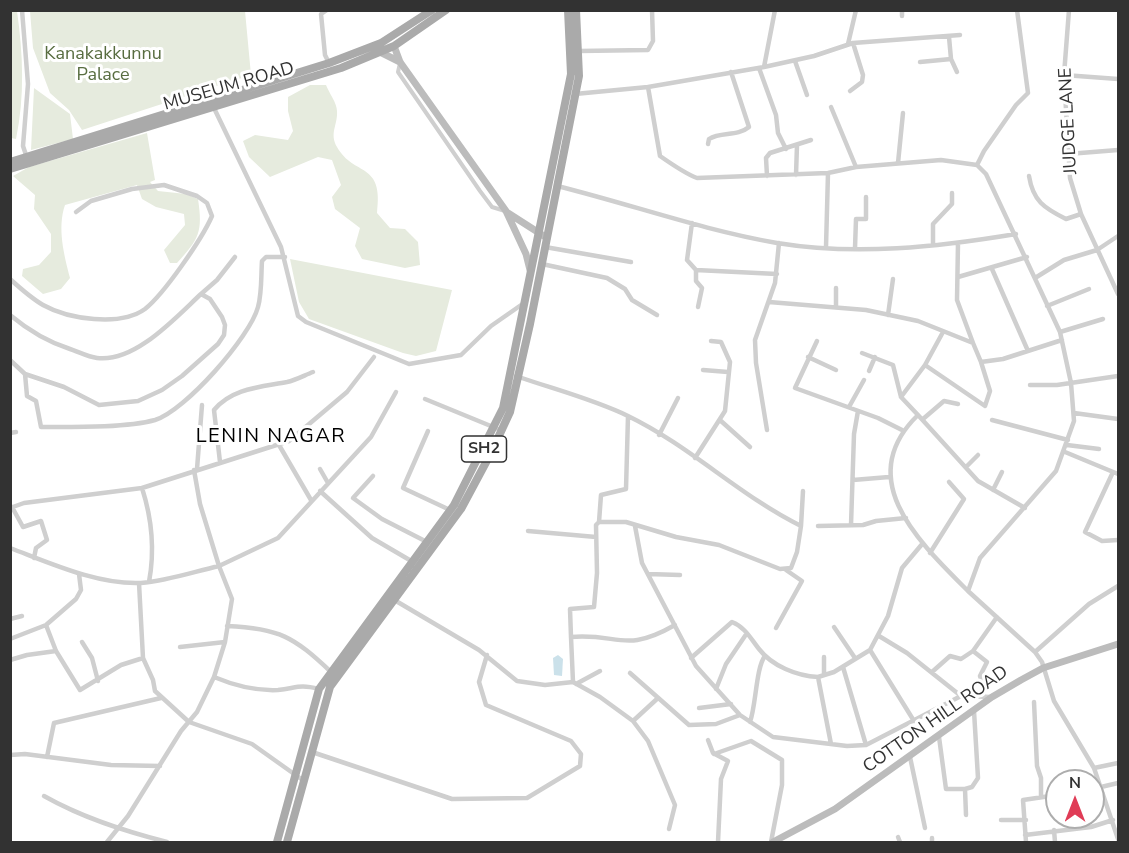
<!DOCTYPE html>
<style>
body{margin:0}
#map{position:relative;width:1129px;height:853px;overflow:hidden;background:#fff;font-family:"Nunito Sans",sans-serif}
canvas{display:block}
.frame{position:absolute;inset:0;border:12px solid #323232;pointer-events:none}
.north{position:absolute;left:1045px;top:769px;width:60px;height:60px;box-sizing:border-box;background:#fff;border:2px solid #adadad;border-radius:50%;rotate:0deg;font-size:16px;font-weight:700;line-height:24px;text-align:center;color:#323232}
.north::after{content:'';display:block;margin:auto;width:21px;height:27px;background:#e03c56;clip-path:polygon(50% 0,100% 100%,50% 72%,0 100%)}
</style>
<div id="map">
<canvas width="1129" height="853"></canvas>
<div class="frame"></div>
<div class="north">N</div>
</div>
<script>
const ctx = document.querySelector('canvas').getContext('2d');
ctx.lineJoin = 'round';
function fillPath(path, color) {
  ctx.fillStyle = color;
  ctx.fill(path, 'evenodd');
}
function stroke(path, color, width, dash) {
  ctx.strokeStyle = color;
  ctx.lineWidth = width;
  ctx.lineCap = dash ? 'butt' : 'round';
  ctx.setLineDash(dash || []);
  ctx.stroke(path);
}
function drawText(font, color, halo, rows, align = 'center') {
  ctx.font = font + ' "Nunito Sans",sans-serif';
  ctx.lineWidth = 6;
  ctx.setLineDash([]);
  ctx.textBaseline = 'middle';
  ctx.strokeStyle = halo;
  ctx.fillStyle = color;
  for (const [text, x, y, turn = 0] of rows) {
    ctx.save();
    ctx.translate(x, y);
    ctx.rotate((+turn || 0) * Math.PI / 180);
    ctx.textAlign = isNaN(turn) ? turn : align;
    if (halo) ctx.strokeText(text, 0, 0);
    ctx.fillText(text, 0, 0);
    ctx.restore();
  }
}
fillPath(new Path2D(`
 M17 11C23 54 25 96 16 139L11 138 10 11Z
 M30 11H245L251 75 82 130 69 110 50 93 33 48Z
 M310 85H326C329 93 337 103 337 111 338 125 329 133 337 147 354 177 384 161 377 213L390 228 405 229 418 242 420 265 405 268 362 259 355 246 360 228 335 209 332 197 341 185 332 160 318 157 270 177 249 157 243 141 255 135 288 140 293 131 288 111V97Z
 M34 88 70 114 73 139 31 150Z
 M147 133 155 180 150 182 158 191 186 194 198 199C203 232 199 239 177 263H170L164 250 185 225 184 214 156 207 142 199 137 185 65 205C57 228 64 255 70 278L61 289 43 294 22 276 23 269 39 265 51 252V234L34 209 35 195 13 176 29 167Z
 M290 259 452 290 436 351 416 356 403 353 309 319 299 302Z`), '#e6ebde');
fillPath(new Path2D(`
 M558 655 563 659 562 676 554 675 553 658Z`), '#cbe1ea');
stroke(new Path2D(`
 M400 63 398 72 480 191 492 207 505 211`), '#cfcfcf', 4);
stroke(new Path2D(`
 M22 10 28 84 23 146 26 155
 M327 10 321 14 325 55 329 63
 M1069 10 1064 75 1070 178 1081 214 1118 294
 M902 16V10
 M949 37 951 59 957 72
 M848 44 856 10
 M579 51 648 50 653 41 652 10
 M795 61 807 95
 M920 62 951 59
 M764 67 775 10
 M759 68 776 115 778 133 786 149
 M1064 75 1118 79
 M648 87 660 156C670 163 686 174 697 178L828 173 856 167 941 160 977 165 986 174 1060 332 1071 383 1074 421 1056 471 980 558 968 591 1035 652 1042 662 1054 701 1094 768 1118 839
 M850 91 862 82 863 75 853 43
 M575 94 648 87 764 67 814 56 853 43 960 35
 M213 106 281 247 298 316 306 322 409 364 461 355 491 326 524 303
 M831 107 856 167
 M708 144 709 139C721 131 737 137 749 127L731 72
 M1068 154 1118 150
 M898 163 903 113
 M977 165 984 151 1016 105 1028 93 1017 10
 M796 175 797 145
 M767 176 766 158 770 153 811 140
 M1029 176C1033 201 1044 208 1066 219L1081 214
 M557 186C630 204 702 230 777 243 856 256 938 247 1016 234
 M692 223 687 260 696 270 777 274
 M958 243 957 300 973 343
 M933 245V224L952 204V193
 M545 247 631 262
 M826 247 828 173
 M855 248 856 219H866V197
 M542 264 607 278 625 289 632 300 657 315
 M992 269 1028 351
 M696 270V281L702 288 698 307
 M958 277 1027 257
 M1035 278 1064 260 1097 250 1118 236
 M10 279C21 289 31 298 43 305 68 319 120 327 145 309 164 294 202 239 212 216L207 203 197 196 164 185 132 189 91 201 76 212
 M201 294 217 280 235 257
 M769 302 866 310 918 321 973 343 981 362 1003 359 1062 340
 M836 306V288
 M1047 306 1089 289
 M10 315C28 330 48 342 70 349 79 352 88 357 97 358 135 363 176 317 201 294L210 299 222 317 225 325 224 335 218 344 182 376 162 390 138 401 99 405 64 387 25 374 10 360
 M888 315 893 279
 M1060 332 1103 319
 M817 341 795 388 878 418 902 430
 M862 353 893 365 901 397 918 415
 M808 357 836 370
 M925 365 985 406 990 391 981 362
 M703 370 728 372
 M869 371 875 357
 M25 374 27 396 36 401 41 427C72 427 126 428 155 420 185 411 250 337 258 307 262 293 261 275 262 261L266 257H285
 M516 376C553 389 593 399 628 416 690 446 740 496 801 526L797 552 791 568 780 569 719 545 676 537 626 522H599L601 495 626 489 628 416
 M1030 385H1057L1118 376
 M901 397 925 365 943 332
 M425 399 503 431
 M849 407 864 380
 M1074 413 1118 419
 M923 419 944 401 958 404
 M992 420 1068 440
 M721 421 750 447
 M767 430 756 363 755 340 775 283 779 243
 M428 431 403 488 450 510
 M10 433 16 432
 M659 435 678 398
 M279 445 311 500
 M1067 445 1099 449
 M1065 452 1118 474
 M695 458 725 411 730 362 721 342 711 341
 M220 462 214 410C232 388 261 387 287 382 296 380 305 375 313 372
 M966 467 978 455
 M197 469 202 405
 M320 469 328 483
 M194 470 200 504 219 566 278 538 371 437 396 392
 M1113 472 1085 532 1102 541 1118 540
 M373 476 353 498 382 519 427 542
 M853 480 889 477
 M142 488C152 519 155 550 149 582
 M993 490 1002 472
 M320 491 372 538 413 562
 M12 507 23 527 41 521 47 540 36 548 34 558
 M10 508 24 503 142 488 289 441 347 392 374 357
 M851 525 854 434 858 411
 M635 526 642 563 696 666 740 715 773 737 847 746 866 745 961 696 992 697
 M801 526 803 491
 M818 526 863 525 876 521 906 518
 M528 531 596 537
 M10 548C50 563 98 585 141 583 167 581 193 572 219 566L232 599 225 642 214 677 197 712 181 731 128 816 107 842
 M930 553 964 499 949 482
 M648 574 680 575
 M139 583 143 658 153 680 155 691 189 722 252 744 304 781
 M968 591C919 542 852 479 918 415L978 481 1025 508
 M396 601 479 650 517 681 545 685 573 682 600 697 633 721 658 698
 M10 619 22 616
 M46 625 56 651 80 690 121 665 143 658
 M227 626C279 628 294 637 331 672
 M834 627 855 658
 M776 628 802 581 786 570
 M879 636 907 653 961 696
 M571 637 570 609 594 607 597 573 596 525 599 522
 M10 639 46 625 76 599 81 590 79 574
 M82 642 92 658 98 681
 M180 647 225 642
 M870 650 914 721
 M973 651 987 662 980 676 984 688 983 696
 M1035 652 1089 604 1118 586
 M824 657V675
 M691 658 732 622C745 627 751 639 759 649 772 666 797 676 818 677
 M10 660 27 655 56 651
 M843 667 866 745
 M932 672 950 656 961 659 973 651 997 617
 M630 673 689 725 716 724 740 715
 M214 677C233 685 257 691 278 690 297 688 299 684 319 689
 M573 682 571 637C620 633 624 654 675 625
 M576 684 600 671
 M716 689 726 664 747 633
 M1034 702 1037 766 1041 778V797
 M699 708 731 704
 M633 721 648 741 675 805 669 829
 M750 722C756 706 756 667 765 656
 M939 737 946 789H965
 M708 740 713 753 728 761 721 779 718 842
 M831 744 818 677 834 672 870 650 888 616 902 568 923 543
 M312 752 452 799 527 798 580 766 581 754 571 741 486 705 479 682 487 655
 M714 754 751 741 782 760V785L771 842
 M10 755 25 754 111 765 160 766
 M47 757 54 723 161 698
 M910 757 925 828
 M1094 768 1118 763
 M1101 787 1118 783
 M44 796C83 818 124 831 167 842
 M966 815 965 789 972 787 978 778 974 711
 M1001 820H1026
 M1054 830 1055 842
 M1025 835 1091 827 1113 820
 M898 837 900 842
 M932 838V842
 M1026 842 1023 800 1057 795`), '#cfcfcf', 4.5);
stroke(new Path2D(`
 M394 46 400 62 506 211 526 254 530 270
 M380 52 400 62
 M508 213 547 238
 M773 842 835 809 992 697 1021 680 1043 668 1118 644`), '#bcbcbc', 7);
stroke(new Path2D(`
 M10 162 329 63 381 43 432 10
 M10 169 341 68 394 46 446 10
 M277 842 319 689 454 505 503 408 571 74 568 10
 M287 842 330 687 461 509 491 453 510 412 530 324 579 76 576 10`), '#aaa', 8);
for (const [x, y, w] of [
 [484,449,45]
]) {
  const box = new Path2D();
  box.roundRect(x - w / 2, y - 13, w, 26, 4.5);
  ctx.fillStyle = '#fff';
  ctx.fill(box);
  stroke(box, '#323232', 1.5);
}
drawText('bold 16px', '#323232', null, [
 ["SH2",484,449]
]);
drawText('18px', '#586d40', '#fff', [
 ["Kanakakkunnu",103,55],
 ["Palace",103,76]
]);
drawText('18px', '#323232', '#fff', [
 ["MUSEUM ROAD",229,87,-16],
 ["JUDGE LANE",1069,121,-93],
 ["COTTON HILL ROAD",936,720,-35]
]);
ctx.letterSpacing = '1.5px';
drawText('20px', '#000', '#fff', [
 ["LENIN NAGAR",271,437]
]);
ctx.letterSpacing = '0px';
</script>
